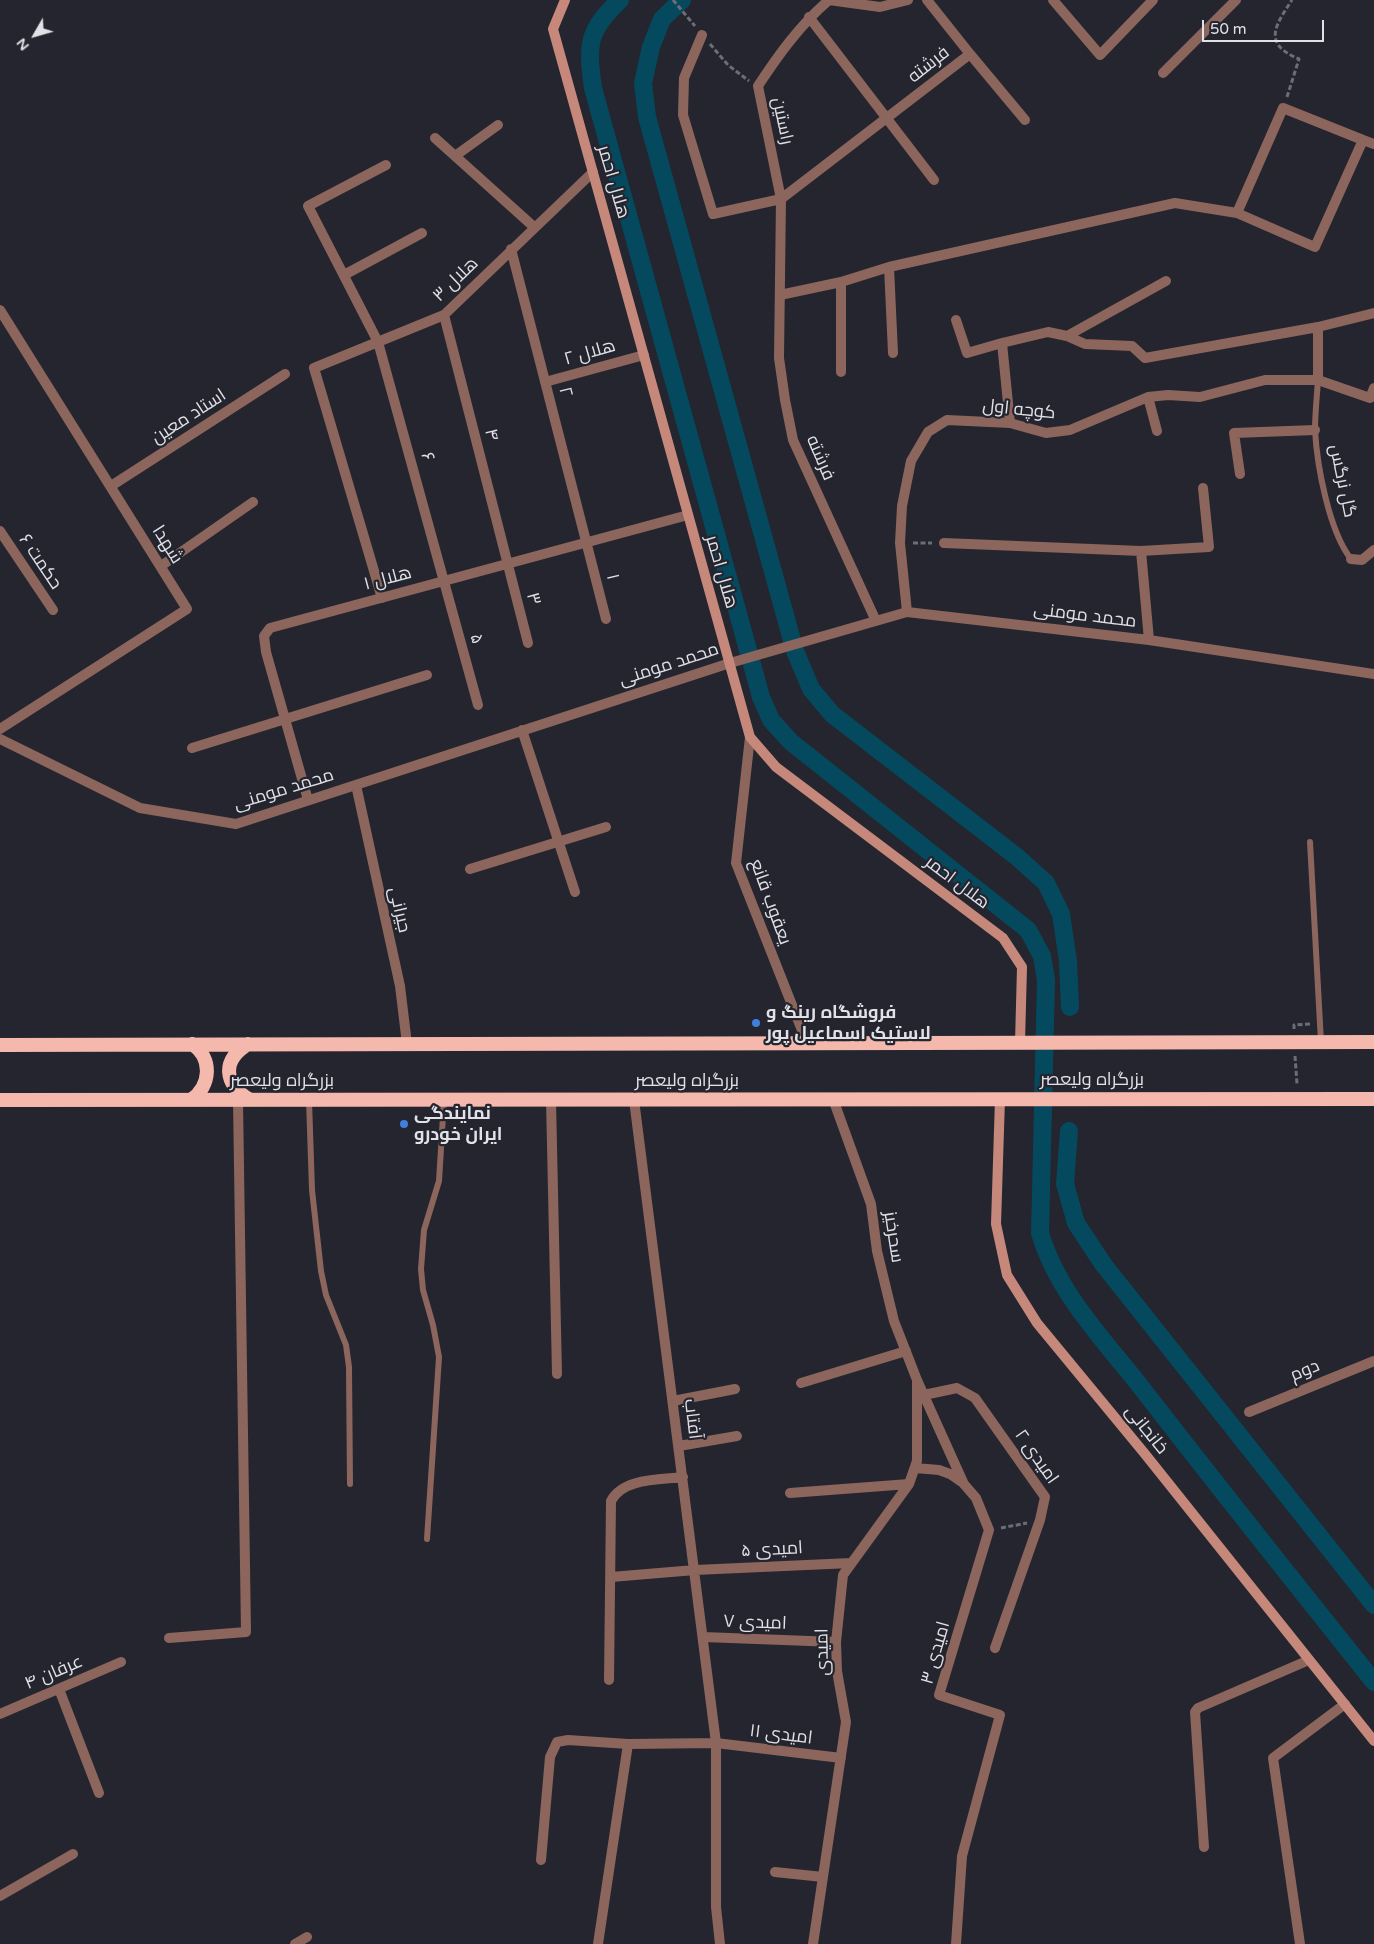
<!DOCTYPE html>
<meta charset="utf-8">
<style>
body{margin:0}
#map{position:relative;width:1374px;height:1944px;overflow:hidden;background:#24252e;font-family:"Varela Round",sans-serif}
canvas{display:block}
.north{position:absolute;left:10px;top:10px;width:50px;height:50px;-webkit-text-stroke:4px #24252e;paint-order:stroke;rotate:232deg;font-size:14px;font-weight:700;line-height:20px;text-align:center;color:#e1e2e8}
.north::after{content:'';display:block;margin:auto;width:18px;height:22px;background:#e1e2e8;clip-path:polygon(50% 0,100% 100%,50% 72%,0 100%)}
.scale{position:absolute;left:1202px;top:20px;width:122px;height:22px;box-sizing:border-box;border:2px solid #e1e2e8;border-top:0;padding-left:6px;font-size:15px;line-height:18px;white-space:nowrap;color:#e1e2e8;-webkit-text-stroke:4px #24252e;paint-order:stroke}
</style>
<div id="map">
<canvas width="1374" height="1944"></canvas>
<div class="north">N</div>
<div class="scale">50 m</div>
</div>
<script>
const ctx = document.querySelector('canvas').getContext('2d');
ctx.lineJoin = 'round';
function stroke(path, color, width, dash) {
  ctx.strokeStyle = color;
  ctx.lineWidth = width;
  ctx.lineCap = dash ? 'butt' : 'round';
  ctx.setLineDash(dash || []);
  ctx.stroke(path);
}
function drawText(font, color, halo, rows, align = 'center') {
  ctx.font = font + ' "Varela Round",Cairo,sans-serif';
  ctx.lineWidth = 4.5;
  ctx.setLineDash([]);
  ctx.textBaseline = 'middle';
  ctx.strokeStyle = halo;
  ctx.fillStyle = color;
  for (const [text, x, y, turn = 0] of rows) {
    ctx.save();
    ctx.translate(x, y);
    ctx.rotate((+turn || 0) * Math.PI / 180);
    ctx.textAlign = isNaN(turn) ? turn : align;
    if (halo) ctx.strokeText(text, 0, 0);
    ctx.fillText(text, 0, 0);
    ctx.restore();
  }
}
stroke(new Path2D(`
 M620 0C587 31 587 45 593 88L761 697 771 720 791 742 1028 930 1042 956 1046 980 1040 1233C1057 1292 1104 1340 1141 1387 1218 1487 1296 1584 1374 1682
 M682 0 662 19 651 47 643 83 647 117 795 651 811 689 832 714 1016 856 1046 883 1061 914 1068 961 1070 1007
 M1069 1131 1065 1184 1076 1223 1103 1264 1374 1605`), '#05495e', 18);
stroke(new Path2D(`
 M673 0 695 26
 M710 44 728 65 749 81
 M1287 97 1299 59C1263 44 1274 27 1292 0
 M913 543H932
 M1294 1029V1025L1310 1024
 M1295 1056 1297 1084
 M1001 1528 1027 1523`), '#6c6d75', 3, [5, 2.5]);
stroke(new Path2D(`
 M1318 380C1317 396 1315 413 1315 430 1317 466 1329 531 1351 559
 M1310 842 1321 1042
 M309 1100 312 1190 321 1271 326 1295 346 1345 349 1367 350 1484
 M427 1539 439 1357 433 1325 423 1290 421 1269 424 1230 439 1181 444 1100`), '#8c655c', 6);
stroke(new Path2D(`
 M1053 0 1100 55 1153 0
 M809 17 934 180
 M702 35 684 78 683 115 713 214 781 199 970 54 927 0
 M970 54 1025 120
 M1163 73 1236 0
 M435 138 534 227
 M455 156 498 125
 M386 165 308 206 378 342 478 705
 M1237 213 1283 108 1363 140
 M511 249 606 619
 M889 267 893 353
 M344 275 422 233
 M780 295 841 282 889 267 1175 203 1237 213 1315 247 1363 140 1374 144
 M0 310 187 609 0 729
 M444 315 528 643
 M956 320 967 353 1002 343
 M1067 336 1166 281
 M841 372V282
 M1318 380V327
 M545 382 644 355
 M1148 397 1157 431
 M1010 423 1002 343 1048 332 1067 336 1085 344 1132 346 1145 358 1318 327 1374 313
 M1240 474 1234 433 1315 430
 M111 486 285 374
 M0 531 53 610
 M944 543 1141 551 1149 640
 M1141 551 1209 547 1203 488
 M1351 559 1362 560 1374 550
 M161 566 253 502
 M382 598 314 368 444 315 593 172
 M907 612 900 543 902 506 911 461 928 432 947 420 1010 423 1046 433 1070 430 1148 397 1168 395 1200 397 1265 380H1318L1370 398 1374 388
 M876 621 793 440 785 400 779 358 781 199 758 86C779 54 800 25 829 0L880 7 908 0
 M522 730 575 892
 M750 737 736 863 807 1043
 M0 739 140 808 236 824 730 663 907 612 1149 640 1374 674
 M192 748 427 675
 M356 785 400 986 407 1044
 M308 800 266 652 264 636 270 628 688 515
 M470 869 606 827
 M833 1099 871 1204 877 1251 894 1321 917 1380 963 1482
 M551 1100 557 1374
 M634 1100 716 1743V1907L720 1944
 M801 1383 906 1351
 M924 1395 957 1388 975 1398 1045 1497 1040 1520 995 1648
 M673 1401 735 1389
 M1249 1412 1374 1361
 M679 1446 737 1436
 M915 1468 939 1470 950 1474 963 1483 976 1498 989 1530 939 1695 1000 1715 962 1856 956 1944
 M790 1493 909 1484
 M611 1577 695 1570 851 1563
 M703 1637 836 1642
 M169 1638 246 1632 238 1100
 M609 1680 611 1501C623 1478 660 1480 683 1477
 M59 1689 99 1793
 M0 1714 121 1662
 M1204 1847 1195 1712 1198 1708 1309 1660
 M541 1860 550 1757 557 1742 568 1740 628 1744 716 1743 841 1758
 M775 1872 823 1877
 M0 1896 73 1854
 M295 1944 307 1937
 M598 1944 628 1744
 M813 1944 846 1722 837 1671 836 1642 843 1575 909 1484 917 1461V1380
 M1300 1944 1273 1758 1345 1704`), '#8c655c', 10);
stroke(new Path2D(`
 M565 0 553 29 750 737 776 767 1003 938 1022 967 1020 1043
 M1000 1099 996 1224 1007 1275 1037 1323 1145 1454 1374 1741`), '#c6887b', 10);
stroke(new Path2D(`
 M248 1044C221 1061 224 1084 250 1100
 M0 1045 1374 1042
 M0 1100 1374 1099
 M191 1100C211 1086 213 1058 192 1044`), '#f4b8ac', 14);
for (const [x, y, r, color] of [
 [756,1023,5,"#3f7fe0"],
 [404,1124,5,"#3f7fe0"]
]) {
  const dot = new Path2D();
  dot.arc(x, y, r, 0, 2 * Math.PI);
  ctx.fillStyle = color;
  ctx.fill(dot);
  stroke(dot, '#24252e', 2);
}
drawText('18px', '#e1e2e8', '#24252e', [
 ["فرشته",929,65,-38],
 ["راستین",782,121,78],
 ["هلال احمر",613,182,74],
 ["هلال ۳",456,280,-44],
 ["هلال ۲",590,353,-16],
 ["۲",565,392,76],
 ["کوچه اول",1019,410,6],
 ["استاد معین",189,417,-33],
 ["۴",491,435,76],
 ["۶",427,457,75],
 ["فرشته",820,458,67],
 ["گل نرگس",1342,481,78],
 ["شهدا",167,545,58],
 ["حکمت ۶",40,562,56],
 ["هلال احمر",721,572,74],
 ["۱",612,577,76],
 ["هلال ۱",388,579,-15],
 ["۳",533,599,75],
 ["محمد مومنی",1085,616,7],
 ["۵",476,639,75],
 ["محمد مومنی",669,665,-18],
 ["محمد مومنی",284,790,-17],
 ["هلال احمر",957,883,37],
 ["یعقوب قانع",770,902,70],
 ["جیرانی",399,910,77],
 ["بزرگراه ولیعصر",1092,1080],
 ["بزرگراه ولیعصر",282,1081],
 ["بزرگراه ولیعصر",687,1081],
 ["سحرخیز",893,1237,81],
 ["دوم",1305,1371,-22],
 ["آفتاب",692,1419,83],
 ["خانجانی",1146,1430,51],
 ["امیدی ۲",1036,1457,55],
 ["امیدی ۵",772,1550,-3],
 ["امیدی ۷",755,1623,2],
 ["امیدی",823,1652,-91],
 ["امیدی ۳",936,1653,-74],
 ["عرفان ۴",54,1673,-23],
 ["امیدی ۱۱",781,1735,7]
]);
drawText('bold 18px', '#e1e2e8', '#24252e', [
 ["فروشگاه رینگ و",766,1013],
 ["لاستیک اسماعیل پور",766,1034],
 ["نمایندگی",414,1114],
 ["ایران خودرو",414,1135]
], 'left');
</script>
